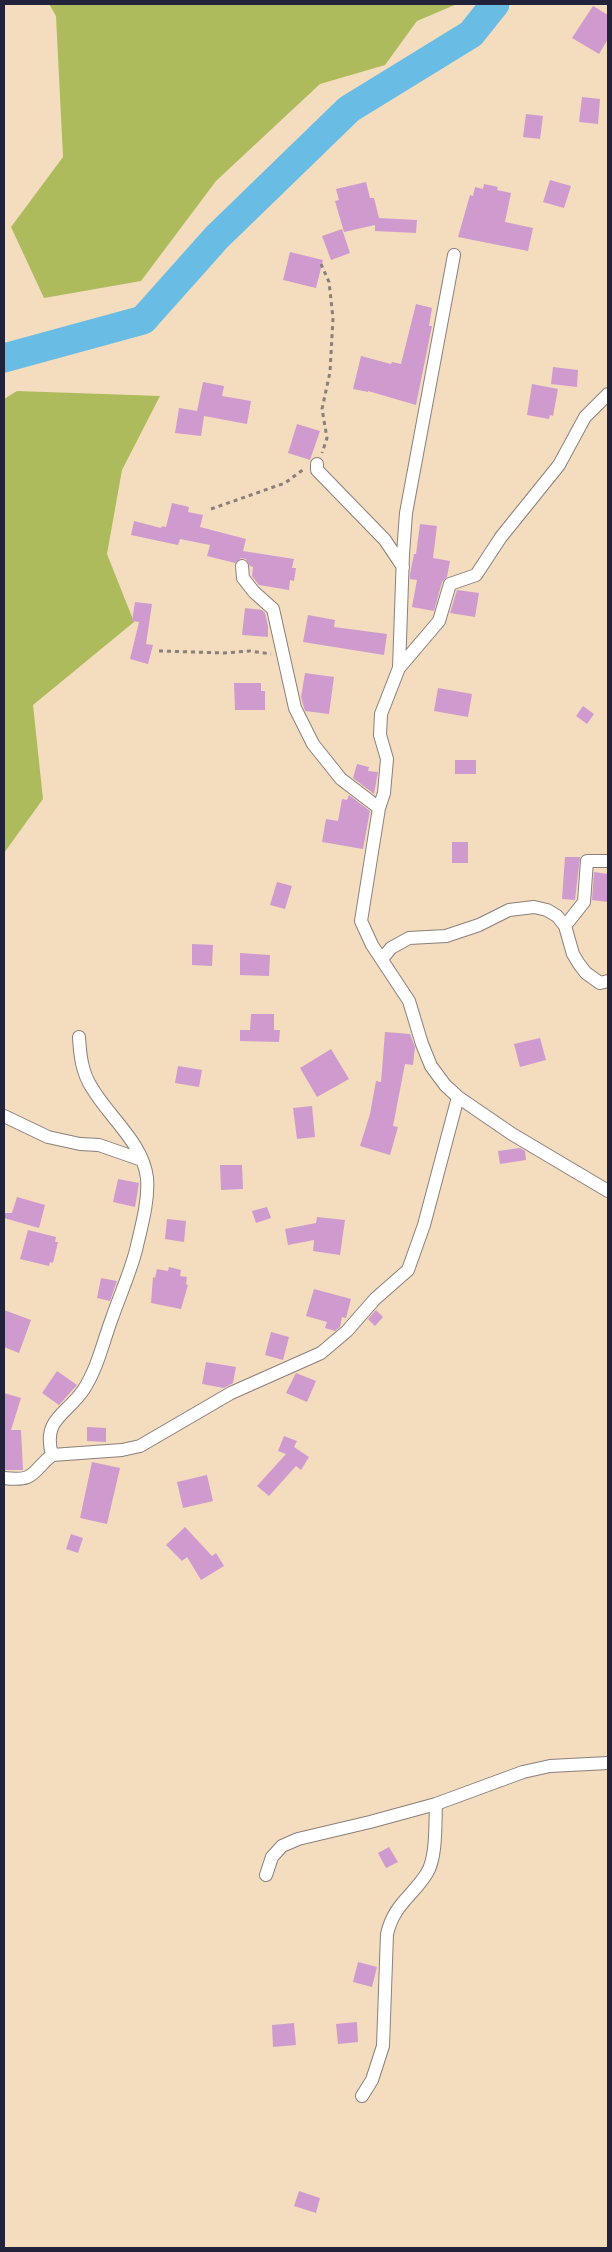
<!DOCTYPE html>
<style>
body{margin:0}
#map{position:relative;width:612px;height:2252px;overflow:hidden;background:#f4dcbe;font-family:"Patrick Hand",sans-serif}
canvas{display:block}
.frame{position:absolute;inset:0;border:5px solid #22223b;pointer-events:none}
</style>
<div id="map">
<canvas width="612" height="2252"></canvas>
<div class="frame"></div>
</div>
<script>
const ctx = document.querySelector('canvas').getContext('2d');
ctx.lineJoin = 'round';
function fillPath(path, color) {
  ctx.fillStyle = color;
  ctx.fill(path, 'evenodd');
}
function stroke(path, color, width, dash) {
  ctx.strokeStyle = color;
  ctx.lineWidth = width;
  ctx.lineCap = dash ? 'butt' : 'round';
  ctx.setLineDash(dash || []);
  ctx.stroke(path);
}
fillPath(new Path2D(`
 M49 4H457L417 21 385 65 320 84 216 181 141 281 44 298 11 227 63 157 56 16Z
 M17 391 160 396 122 470 107 554 134 622 33 705 43 799 4 853V399Z`), '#aebb5d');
stroke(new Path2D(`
 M4 358 143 320 217 237 349 109 471 34 495 4`), '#69bde5', 29);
fillPath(new Path2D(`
 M593 6 608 15V39L599 54 572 38Z
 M582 97 600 99 598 124 579 122Z
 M526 114 543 116 540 139 523 137Z
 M550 180 571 186 564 208 543 202Z
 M366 182 370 198H374L379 218 417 220 416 233 375 231V225L344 232 335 201 339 200 336 189Z
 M484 184 498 187 497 190 511 193 505 222 533 228 528 251 458 237 470 195 473 196 475 187 483 189Z
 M342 229 350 253 331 260 322 236Z
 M290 252 323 260 316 288 283 280Z
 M416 304 432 308 429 326H432L416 405 368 391V392L353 389 361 356 391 364 392 362 401 364Z
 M553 367 578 370 577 387 551 384Z
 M203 382 224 386 222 396 251 401 247 424 204 416 201 436 175 433 179 408 197 411Z
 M532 384 558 389 553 416 550 415 549 419 527 415Z
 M297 424 320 431 310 460 288 453Z
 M172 503 189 507 188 512 203 515 200 527 246 539 243 551 294 559 292 568H296L294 581 290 580 289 590 259 585 252 576 253 567 250 566 246 559 241 558 235 563 207 556 210 545 180 539 178 545 131 535 134 521 161 528 162 526 166 527Z
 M420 524 437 526 433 558 450 561 447 577 442 582 434 611 412 607 417 580 410 579V574L414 554H416Z
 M457 590 479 593 475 617 450 613Z
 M135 602 152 604 146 644 153 645 148 664 130 659 139 622 132 621Z
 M245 608 262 610 265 613 268 626V637L242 635Z
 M308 615 335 620 334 627 387 634 384 655 303 642Z
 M305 673 334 677 329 714 305 711 301 697Z
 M234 683H261V691H265V710H235Z
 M438 688 472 694 468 717 434 711Z
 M583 706 594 714 587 724 576 716Z
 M455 760H476V774H455Z
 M357 764 369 767 368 771 378 772 374 794 353 778Z
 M349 795 370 811 363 849 322 842 326 819 338 821 342 799 347 800Z
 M452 842H468V863H452Z
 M565 857H580L575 900 562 899Z
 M594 872 608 874V902L592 900Z
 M277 882 292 886 285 909 270 905Z
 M192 944 213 945 212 966 192 965Z
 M240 953 270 955 269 976 240 975Z
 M251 1014H274V1030H280L279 1042 240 1041V1030H250Z
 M385 1032 410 1034 415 1047 413 1065 405 1064 393 1126 398 1127 390 1155 360 1146 370 1114 376 1081 381 1082Z
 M540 1038 546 1060 520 1067 514 1044Z
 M331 1049 349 1079 317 1097 300 1068Z
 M178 1066 202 1070 199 1087 175 1083Z
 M312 1106 315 1137 297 1139 293 1108Z
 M520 1148 525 1151 526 1160 500 1164 498 1151Z
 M220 1165H242L243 1189 221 1190Z
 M118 1179 139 1183 135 1207 113 1202Z
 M17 1197 45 1205 39 1228 4 1218V1213H12Z
 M267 1207 271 1218 256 1223 252 1211Z
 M317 1217 345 1220 340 1255 313 1251 314 1240 288 1245 285 1229 316 1223Z
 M167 1219 186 1221 184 1242 165 1239Z
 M28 1230 56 1237 55 1242H58L53 1263 50 1262 49 1266 20 1259Z
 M169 1267 181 1270 180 1276 187 1277 186 1284 188 1285 181 1309 151 1303 153 1277 155 1278 157 1269 168 1271Z
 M101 1278 117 1281 110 1301 97 1298Z
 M314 1289 351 1299 346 1318 342 1317 340 1327 335 1331 325 1328 327 1322 306 1316Z
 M4 1310 31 1320 19 1353 4 1347Z
 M376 1310 383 1317 375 1326 368 1319Z
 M271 1332 289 1337 283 1360 265 1355Z
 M206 1362 236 1367 233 1383 224 1388 202 1384Z
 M57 1371 77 1385 59 1405 42 1393Z
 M296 1373 316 1381 307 1402 286 1393Z
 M4 1393 21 1398 11 1430H21L23 1470H4Z
 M87 1427 106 1428V1442L87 1441Z
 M284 1436 297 1441 294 1447 309 1457 301 1470 296 1466 269 1496 257 1486 286 1454 278 1451Z
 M92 1462 120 1468 107 1524 80 1518Z
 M207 1475 213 1501 183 1508 177 1482Z
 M185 1527 212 1556 216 1553 224 1566 201 1580 187 1557 182 1561 166 1545Z
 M71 1534 83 1538 78 1553 66 1549Z
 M389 1847 398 1862 386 1868 378 1853Z
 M358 1962 377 1967 372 1987 353 1982Z
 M357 2022 358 2042 338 2044 336 2024Z
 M294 2023 296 2045 273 2047 272 2025Z
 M299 2191 320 2198 316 2213 294 2206Z`), '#cf9bce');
const street = new Path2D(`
 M454 255 406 513 403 554 399 668 381 714 380 735 387 759 384 793 379 808 361 921 372 945 409 1001 422 1044 431 1066 445 1085 458 1097 512 1134 608 1191
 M317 464V470L385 540 403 567
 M242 566 243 578 254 592 273 609 295 708 313 744 341 779 379 808
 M399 668 439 621 450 584 476 575 501 537 559 465 585 417 608 394
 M565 926 584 902 587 861H608
 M382 959 391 948 409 938 446 936 479 925 509 910 534 907 547 910 557 916 565 926 573 954 579 964 586 973 600 983 608 981
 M4 1116 48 1137 80 1144 99 1145 142 1160
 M52 1455C42 1418 67 1415 84 1389 98 1367 103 1342 112 1318 120 1295 130 1273 136 1250 141 1228 149 1201 147 1178 143 1143 109 1117 92 1088 82 1073 80 1055 79 1037
 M4 1478C36 1482 31 1472 52 1455L122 1450 140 1446 231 1393 321 1353 347 1331 375 1299 408 1270 424 1225 458 1097
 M266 1875 272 1857 282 1846 298 1839 370 1822 436 1804 523 1772 550 1766 608 1763
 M362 2096 372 2080 383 2046 387 1934C394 1904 412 1897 427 1873 437 1857 435 1822 436 1804`);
stroke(street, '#8b7f7c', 14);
stroke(new Path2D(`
 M321 264 329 282 333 318 330 372 322 409 327 438 322 453
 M211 509 285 483 304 469
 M159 651 224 653 250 651 271 654`), '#8b7f7c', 3, [4, 4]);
stroke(street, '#fff', 12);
</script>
